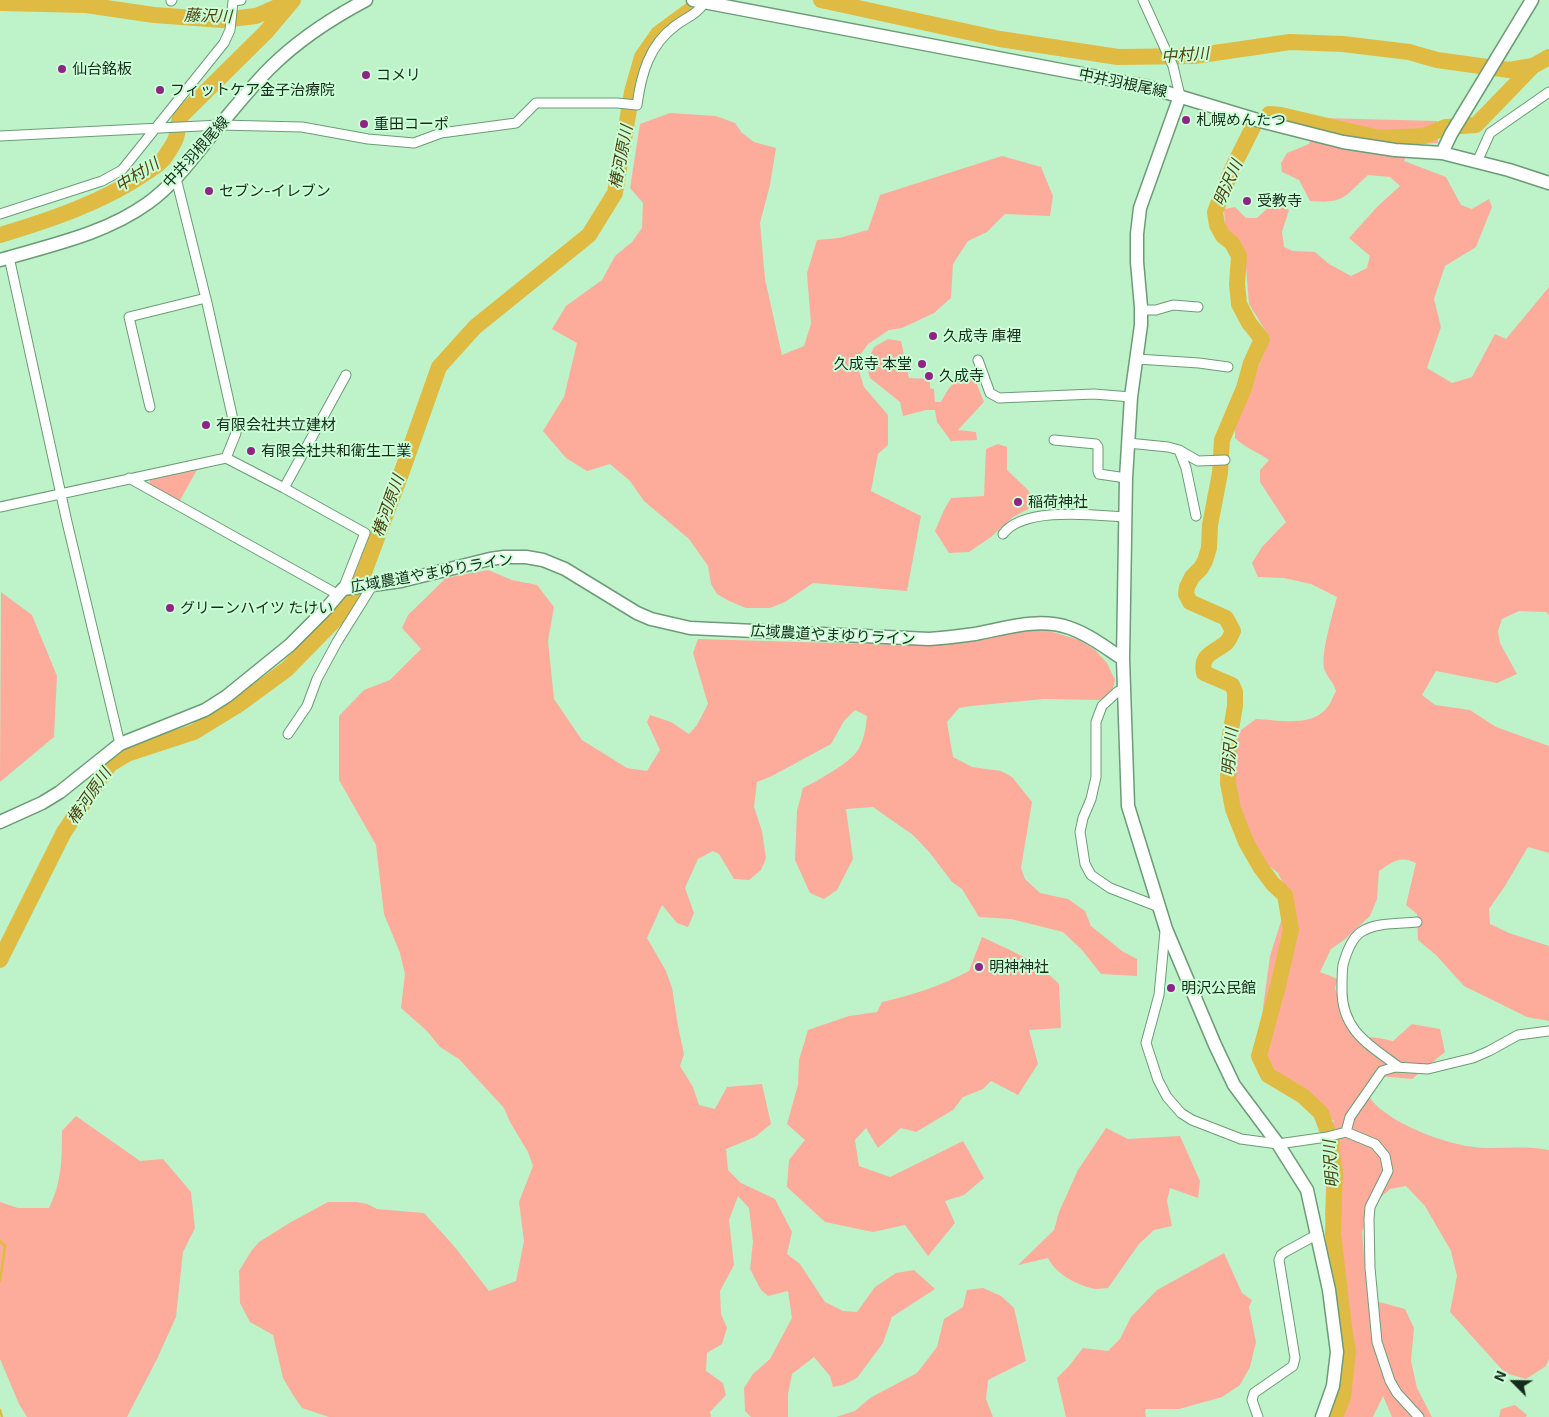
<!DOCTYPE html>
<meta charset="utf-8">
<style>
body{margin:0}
#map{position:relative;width:1549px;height:1417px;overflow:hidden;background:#bef2c9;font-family:"Exo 2",sans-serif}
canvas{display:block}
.north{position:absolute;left:1489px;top:1357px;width:50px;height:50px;-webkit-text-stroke:4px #cbffd6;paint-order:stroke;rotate:293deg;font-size:14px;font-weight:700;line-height:20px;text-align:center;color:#172b1c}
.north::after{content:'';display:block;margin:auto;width:18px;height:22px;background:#172b1c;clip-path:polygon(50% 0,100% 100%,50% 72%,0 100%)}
</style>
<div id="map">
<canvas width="1549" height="1417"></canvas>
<div class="north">N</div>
</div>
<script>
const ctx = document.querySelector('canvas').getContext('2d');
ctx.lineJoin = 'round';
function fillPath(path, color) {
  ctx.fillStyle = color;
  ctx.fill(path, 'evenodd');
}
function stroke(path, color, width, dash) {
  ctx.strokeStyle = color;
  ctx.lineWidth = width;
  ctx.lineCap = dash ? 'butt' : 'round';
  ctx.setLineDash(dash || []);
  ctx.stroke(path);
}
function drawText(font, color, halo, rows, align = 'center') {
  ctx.font = font + ' "Exo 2","Noto Sans JP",sans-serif';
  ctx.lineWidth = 4;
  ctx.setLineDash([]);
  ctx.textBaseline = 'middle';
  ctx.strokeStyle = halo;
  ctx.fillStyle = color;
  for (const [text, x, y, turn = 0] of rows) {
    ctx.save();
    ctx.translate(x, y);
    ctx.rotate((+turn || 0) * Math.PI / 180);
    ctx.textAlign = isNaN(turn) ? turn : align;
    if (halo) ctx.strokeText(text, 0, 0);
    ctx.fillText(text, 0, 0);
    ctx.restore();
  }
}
fillPath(new Path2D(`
 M670 113 716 116 735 123 742 133 754 142 776 148 770 185 760 223 765 279 782 355 804 346 811 324 807 273 817 240 839 238 868 230 880 195 1002 156 1041 167 1053 196 1050 216 1005 214 987 232 968 241 953 264 951 298 934 313 902 328 889 330 868 344 856 361 864 387 888 415V445L878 454 871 491 921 516 907 591 813 583 785 602 770 608H746L729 601 717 594 711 584 708 566 689 539 644 501 630 481 610 464 587 471 566 458 543 431 564 397 577 343 552 329 566 306 602 280 615 256 632 242 642 228 643 203 630 188 640 124Z
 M1321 118 1437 121 1438 143 1411 144 1404 161 1446 177 1461 205 1472 209 1489 199 1492 207 1476 247 1445 266 1434 299 1441 327 1427 368 1452 383 1472 377 1495 334 1506 339 1549 287V615L1546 612 1519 611 1502 619 1498 631 1500 643 1517 674 1497 683 1436 671 1422 695 1435 705 1470 710 1496 727 1549 746V853L1528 847 1505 886 1489 909 1490 924 1509 933 1549 946V1021L1527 1017 1464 986 1436 955 1418 940 1417 914 1406 905 1416 863C1399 855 1393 862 1379 871L1377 899 1370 916 1344 940 1331 949 1320 972 1338 979 1335 988 1352 1036 1379 1038 1393 1041 1412 1024 1440 1029 1445 1052 1412 1079 1379 1076 1364 1087C1367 1092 1370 1099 1374 1103 1397 1127 1454 1148 1487 1148 1508 1148 1529 1146 1549 1150V1359L1546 1366 1526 1379 1505 1373 1450 1312 1457 1276 1451 1251 1425 1206 1406 1186 1390 1189 1370 1207 1362 1232 1368 1299 1405 1309 1414 1328 1411 1361 1417 1388 1432 1417H1392L1383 1396 1373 1417H1329L1338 1393 1342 1355 1334 1270 1325 1215 1326 1188 1324 1146 1334 1121 1269 1065 1260 1030 1270 956 1289 896 1278 873 1243 846 1226 807 1219 755 1241 730 1256 719C1278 720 1310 727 1326 709 1330 705 1333 697 1336 691 1334 683 1328 678 1325 671 1319 657 1333 614 1337 597L1311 584 1284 578 1258 577 1252 563 1262 547 1286 522 1260 482V470L1269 460C1258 452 1245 448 1235 438V425L1270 338 1249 304 1245 255 1225 225 1224 209 1235 207 1246 218H1257L1274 202 1289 210 1282 232 1284 247 1293 251 1315 252 1329 264 1351 276 1367 268 1370 256 1349 238 1378 206 1400 186 1390 177 1368 175C1344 197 1344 204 1310 201L1299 180 1282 172 1281 163 1287 153 1309 144Z
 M888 339 901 341 909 378 930 379V388L934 389 935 402H941C951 384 953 380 974 377L984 402 958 430 976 432 977 440 951 441 937 422 935 410H926L903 416 900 402 870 378 866 364 874 347Z
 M998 444 1007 447V470L1028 490 1032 498 1030 508 1013 517 991 537 969 552 949 553 935 531 944 510 951 498 984 496 986 449Z
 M197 470 179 502 150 486V479Z
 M488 570 512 580 537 585 554 607 548 641 554 699 582 740 627 768 647 771 660 750 647 722 650 715 671 722 689 734 697 725 708 704 693 653 698 639 903 645 1043 629 1079 640 1095 650 1107 663 1115 680 1112 692 1100 700 1044 699 971 706 959 708 947 722 953 757 972 767 1001 771 1012 777 1032 802 1021 868 1025 879 1040 893 1068 899 1085 911 1091 926 1122 951 1137 959V976L1101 974 1082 950 1063 932 1011 919 979 917 962 889 952 882 930 853 913 835 873 807 846 809 853 859 837 890 824 899 810 893 795 860 797 811 803 788C817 781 850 763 858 750 864 740 866 728 867 716L855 710 844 721 831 744 772 776 757 782 754 807 762 831 766 858 761 870 749 880 734 879 719 854 713 851 698 859 685 888 694 913 688 927 677 923 662 905 647 938 666 971 672 988 678 1026 684 1054 680 1066 693 1087 699 1105 715 1109 727 1087 762 1084 771 1124 755 1137 726 1149 728 1170 741 1183 775 1199 792 1232 787 1254 800 1264 825 1302 843 1311 857 1312 875 1287 896 1273 914 1270 935 1289 892 1317 883 1343 857 1378 843 1385 833 1387 830 1376 814 1357 792 1374 788 1394V1417H751L745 1411 744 1388 753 1374 770 1359 792 1318 788 1291 768 1296 761 1290 750 1269 753 1242 749 1208 738 1196 729 1220 734 1265 720 1291 721 1314 727 1328 722 1344 707 1353 706 1371 723 1383 726 1395 710 1412 711 1417H329L302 1408 293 1395 283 1378 273 1335 250 1322 240 1303 239 1271 252 1250 259 1242 291 1222 328 1202H357L367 1204 377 1209 424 1213 454 1246 489 1291 516 1281 524 1241 519 1202 533 1166 528 1152 510 1122 504 1108 459 1059 440 1047 427 1031 401 1008 405 974 400 953 384 914 376 845 339 780V716L364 690 390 680 421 649 402 628 408 615 446 578Z
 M1 592 32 615 57 676 54 737 0 782Z
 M982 937C1012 951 1036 960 1059 984L1061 1028 1029 1030 1038 1064 1018 1095 991 1081 983 1089 963 1097 953 1110 916 1132 901 1128 878 1148 866 1128 855 1140 859 1166 890 1177 963 1141 984 1178 964 1195 945 1201 955 1223 928 1256 905 1225 873 1232 825 1222 787 1187 789 1160 805 1140 787 1124 798 1085 799 1060 808 1030 849 1016 877 1012 882 1002C913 995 941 986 969 971Z
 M76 1116 140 1161 163 1159 191 1192 195 1228 183 1252 176 1317 157 1359 127 1417H27L19 1404 0 1359V1202L18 1208H49C62 1182 62 1159 62 1131Z
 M1106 1128 1128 1139 1180 1136 1200 1181 1198 1198 1170 1188 1167 1201 1172 1226 1154 1230 1139 1244 1108 1288C1103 1288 1096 1290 1091 1288 1075 1284 1055 1273 1048 1258L1018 1265 1054 1230 1059 1212 1078 1170Z
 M1224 1253 1242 1293 1252 1300 1249 1307 1256 1342 1250 1367 1240 1385 1222 1397 1179 1409H1145L1146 1417H1066L1057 1378 1069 1366 1083 1348 1108 1351 1120 1339 1131 1317 1157 1290Z
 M983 1288 1001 1296 1014 1308 1026 1361 988 1380 986 1399 993 1417H836L855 1411 870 1398 917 1373 937 1347 944 1319 963 1307 967 1290Z
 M1515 1405 1527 1415 1526 1417H1499L1501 1409Z`), '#fdac9c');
stroke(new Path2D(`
 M0 1241 5 1246 0 1281
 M0 1410 2 1417`), '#e0bb43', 2.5);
stroke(new Path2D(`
 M821 0 1000 39 1118 57 1194 56 1290 42 1343 44 1409 52 1437 60 1509 70 1533 66 1549 57
 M0 3 86 5 154 15 222 20 256 16 291 1
 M1269 114 1281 115 1379 138 1424 136 1446 127 1476 125 1533 66
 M1253 127 1232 169 1215 212 1217 225 1223 236 1232 243 1239 256 1237 284 1239 304 1249 323 1262 339 1251 363 1244 388 1222 440 1220 473 1210 525 1209 548 1205 561 1201 568 1192 577 1187 587 1186 594 1190 602 1226 618 1233 631C1231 635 1230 639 1227 642 1215 653 1200 653 1204 673L1232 685 1235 692V706L1229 741 1228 783 1233 809 1246 842 1261 868 1273 884 1285 895 1291 930 1278 986 1259 1056 1268 1075 1303 1096 1321 1113 1332 1143 1331 1148 1335 1171 1333 1233 1344 1327 1348 1351 1343 1397 1335 1417
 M0 235C50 220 104 202 147 172 153 168 161 163 165 157 168 152 174 144 176 138 179 129 177 124 181 116L266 32 293 0
 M0 960 64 832 110 764 127 754 194 732 238 705 287 669 338 617 362 578 401 474 439 367 475 327 589 235 615 193 632 92 642 57 658 34 704 0`), '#e0bb43', 16);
const street = new Path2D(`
 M1143 0 1173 66 1180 96
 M171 1 172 0
 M0 136 220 125 302 127 368 139 414 143 441 133 516 123 536 103H617L637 105C641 75 649 45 675 26 687 17 696 15 705 2
 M1477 162 1490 133 1549 92
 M176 178 207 303 236 433 226 458
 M0 214 102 181 122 170 224 43 230 30 233 1 241 0
 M9 257 67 522 120 744
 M1141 310H1156L1173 305 1198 307
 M1137 359 1199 363 1228 367
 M978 360 990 393 999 398 1094 394 1131 397
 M150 407 129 317 206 298
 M1054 440 1096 444 1098 447V471L1099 474 1126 478
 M1128 443 1168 447 1179 450 1198 461 1225 460
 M1179 450 1186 468 1196 516
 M129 478 337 594
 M284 488 346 375
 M0 507 226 458 284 488 365 533 343 589
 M1003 534C1023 506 1094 515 1126 517
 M1125 688 1117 692 1102 706 1096 722V777L1091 799 1083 818 1080 832 1085 864 1091 875 1110 888 1159 907
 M288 734 307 706 317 679 337 642 372 586
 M1165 931 1159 995 1146 1043 1158 1080 1167 1097 1181 1113 1192 1120 1241 1139 1278 1144 1327 1137 1346 1132 1375 1144 1385 1156 1388 1171 1370 1207 1369 1219 1370 1268 1377 1342 1390 1381 1397 1393 1419 1417
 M1399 1067C1369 1045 1341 1030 1342 988 1342 980 1342 972 1343 965 1346 954 1352 938 1361 932 1376 922 1400 924 1417 922
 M1346 1132 1350 1117 1382 1071 1395 1067 1428 1069 1473 1058 1489 1051 1518 1035 1549 1031
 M1258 1417 1252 1400 1254 1393 1293 1366 1295 1358 1279 1260 1281 1255 1285 1252 1318 1234`);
const secondary = new Path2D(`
 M693 0 1145 86 1264 122 1343 142 1395 150 1442 153 1509 170 1549 183
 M1180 96 1140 208 1137 234V262L1141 307V325L1131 397 1126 478 1123 659 1128 806 1166 929 1215 1045 1234 1085 1278 1144 1307 1190 1329 1290 1337 1352 1333 1386 1322 1417
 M1442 153 1451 134 1532 0
 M0 260C51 245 105 234 148 203 177 182 197 152 220 125 236 106 253 85 270 68 298 40 332 18 366 0
 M0 822 42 803 60 792 120 744 205 710 227 696 290 645 326 609 343 589 401 581 490 559 504 557H526L543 560 565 569 637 613 651 619 690 628 929 639C944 638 960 636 975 634 1006 628 1039 617 1070 628 1090 635 1106 648 1123 659`);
stroke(street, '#6b9c77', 11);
stroke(secondary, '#6b9c77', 15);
stroke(street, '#fff', 9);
stroke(secondary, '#fff', 12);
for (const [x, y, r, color] of [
 [62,69,5,"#8f2487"],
 [366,75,5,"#8f2487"],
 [160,90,5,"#8f2487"],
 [1186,120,5,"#8f2487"],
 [364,124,5,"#8f2487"],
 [209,191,5,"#8f2487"],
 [1247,201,5,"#8f2487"],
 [933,336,5,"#8f2487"],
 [922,364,5,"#8f2487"],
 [929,376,5,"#8f2487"],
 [206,425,5,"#8f2487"],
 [251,451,5,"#8f2487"],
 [1018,502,5,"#8f2487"],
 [170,608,5,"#8f2487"],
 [979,967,5,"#8f2487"],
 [1171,988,5,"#8f2487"]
]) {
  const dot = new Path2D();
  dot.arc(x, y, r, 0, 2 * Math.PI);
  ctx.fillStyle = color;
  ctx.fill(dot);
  stroke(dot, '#cbffd6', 2);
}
drawText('15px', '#172b1c', '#cbffd6', [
 ["仙台銘板",72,69],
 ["コメリ",376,75],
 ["フィットケア金子治療院",170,90],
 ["札幌めんたつ",1196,120],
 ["重田コーポ",374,124],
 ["セブン-イレブン",219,191],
 ["受教寺",1257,201],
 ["久成寺 庫裡",943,336],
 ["久成寺 本堂",912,364,"right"],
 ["久成寺",939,376],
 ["有限会社共立建材",216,425],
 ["有限会社共和衛生工業",261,451],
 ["稲荷神社",1028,502],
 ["グリーンハイツ たけい",180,608],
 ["明神神社",989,967],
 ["明沢公民館",1181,988]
], 'left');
drawText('15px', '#172b1c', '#cbffd6', [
 ["中井羽根尾線",1123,83,12],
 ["中井羽根尾線",196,152,-48],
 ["広域農道やまゆりライン",432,573,-10],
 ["広域農道やまゆりライン",833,635,3]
]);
drawText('italic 16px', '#4f400e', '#cbffd6', [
 ["藤沢川",208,16,2],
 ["中村川",1185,55,-4],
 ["椿河原川",621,157,-79],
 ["中村川",137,175,-32],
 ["明沢川",1228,183,-66],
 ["椿河原川",388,506,-70],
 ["明沢川",1230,752,-85],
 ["椿河原川",89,796,-55],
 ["明沢川",1331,1164,-94]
]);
</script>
